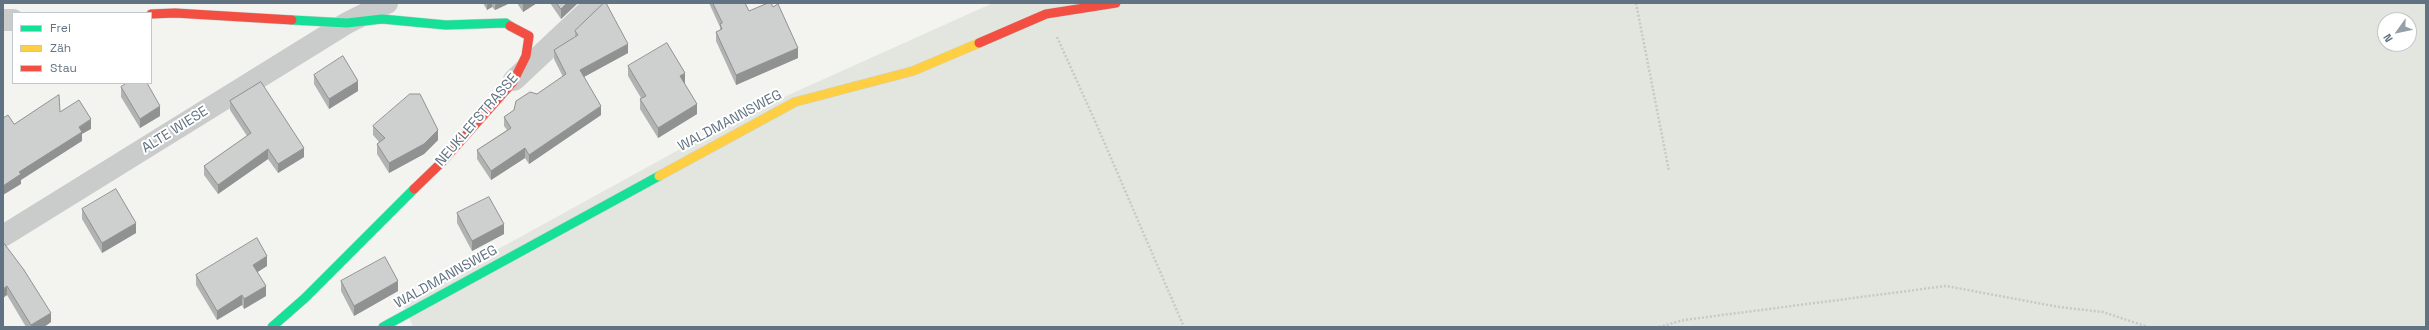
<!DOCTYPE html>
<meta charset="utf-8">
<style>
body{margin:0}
#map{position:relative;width:2429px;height:330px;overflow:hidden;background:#f3f3f0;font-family:"Space Grotesk",sans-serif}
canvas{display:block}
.frame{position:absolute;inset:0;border:4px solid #617382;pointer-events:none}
.legend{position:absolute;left:12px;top:12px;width:140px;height:72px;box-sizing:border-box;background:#fff;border:1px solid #c0c7cd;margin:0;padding:5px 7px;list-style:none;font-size:12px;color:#617382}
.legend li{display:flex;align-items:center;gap:8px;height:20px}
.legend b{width:20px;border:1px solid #c0c7cd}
.north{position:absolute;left:2377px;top:12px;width:40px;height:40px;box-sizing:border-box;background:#fff;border:1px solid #c0c7cd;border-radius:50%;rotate:237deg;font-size:11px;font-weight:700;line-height:16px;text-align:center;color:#617382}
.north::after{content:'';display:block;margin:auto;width:14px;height:18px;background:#94a0a8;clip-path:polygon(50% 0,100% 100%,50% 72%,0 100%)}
</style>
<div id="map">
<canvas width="2429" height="330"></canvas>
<div class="frame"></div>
<ul class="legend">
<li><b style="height:5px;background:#16e098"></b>Frei</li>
<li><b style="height:5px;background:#ffcf43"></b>Zäh</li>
<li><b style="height:5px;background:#f24e42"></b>Stau</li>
</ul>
<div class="north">N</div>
</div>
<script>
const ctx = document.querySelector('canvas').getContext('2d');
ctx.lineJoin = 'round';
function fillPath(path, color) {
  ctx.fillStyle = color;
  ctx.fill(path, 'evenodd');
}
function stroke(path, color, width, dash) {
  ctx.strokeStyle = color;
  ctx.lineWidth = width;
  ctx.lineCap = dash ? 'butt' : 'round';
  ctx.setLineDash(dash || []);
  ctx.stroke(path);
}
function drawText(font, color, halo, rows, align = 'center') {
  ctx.font = font + ' "Space Grotesk",sans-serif';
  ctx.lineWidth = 4;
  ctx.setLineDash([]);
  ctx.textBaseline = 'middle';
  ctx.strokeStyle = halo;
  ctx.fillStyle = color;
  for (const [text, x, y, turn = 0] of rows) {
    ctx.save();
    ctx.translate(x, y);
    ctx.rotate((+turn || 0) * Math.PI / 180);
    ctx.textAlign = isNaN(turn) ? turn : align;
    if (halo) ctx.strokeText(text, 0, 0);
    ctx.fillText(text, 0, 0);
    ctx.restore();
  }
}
fillPath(new Path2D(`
 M993 3H2426V327H413L402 302 733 120ZM2385 20H2409V44H2385Z`), '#e2e6de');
const fast = new Path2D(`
 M292 20 347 23 382 19 446 25 506 23 510 26
 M272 327 305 298 414 189
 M383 327 659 176`);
const slow = new Path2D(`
 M659 176 795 102 913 71 979 43`);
const jam = new Path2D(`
 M151 14 175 13 292 20
 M979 43 1046 14 1116 3
 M414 189 442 162 513 82 526 56 529 36 510 26`);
stroke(fast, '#cfd1d0', 10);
stroke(slow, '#cfd1d0', 10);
stroke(jam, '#cfd1d0', 10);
stroke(new Path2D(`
 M1636 3 1669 171
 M1057 37 1095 121 1184 327
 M1659 327 1684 320 1946 286 2059 307 2103 312 2148 327`), '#c8c8c9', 2.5, [2, 2]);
stroke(new Path2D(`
 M3 20H13
 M514 80 596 3
 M3 236 347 23 387 3`), '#cacccc', 22);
stroke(fast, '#16e098', 9);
stroke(slow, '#ffcf43', 9);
stroke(jam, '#f24e42', 9);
fillPath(new Path2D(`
 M483 3H510L495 10 492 7 487 10Z
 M517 3H537L523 12Z
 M550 3H578L561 19Z
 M709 3H745L749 11 798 58 736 85 716 41V32L720 30V27Z
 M575 31 628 53 584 77 601 115 529 164 525 158 491 180 477 159V150L507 130 504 126V117L563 77 554 59V50L575 37Z
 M628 66 685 83H684L697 114 658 138 640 109V99L641 98 628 76Z
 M314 75 358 91 329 109 314 84Z
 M121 87 160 116 140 128 121 97Z
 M230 101 304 157 278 173 268 159 218 194 204 175V166L247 136 230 110Z
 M373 126 438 140 424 154 389 173 377 154V144L379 142 373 135Z
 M82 209 136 233 102 253 82 219Z
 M457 213 504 234 472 251 457 223Z
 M3 242 51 322 44 327H26L7 295Z
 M267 266 257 272 266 296 244 309 242 305 217 320 196 285V275Z
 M341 281 398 291 354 316 341 291Z`), '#b1b2b2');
fillPath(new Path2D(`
 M489 3H492V7L487 10V5Z
 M498 3H510L495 10V5Z
 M523 3H537L523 12Z
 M567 3H578L561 19V9Z
 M628 44V53L580 79V70Z
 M798 48V58L736 85V75Z
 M685 73V83L680 86V76Z
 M358 81V91L329 109V99Z
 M697 104V114L658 138V128Z
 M160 106V116L140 128V119Z
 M601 106V115L529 164V155Z
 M91 119V129L82 134V141L21 180V184L3 195V186L19 172 79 127Z
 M438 130V140L424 154 389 173V163Z
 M304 148V157L278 173V164Z
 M525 148V158L491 180V171Z
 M268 149V159L218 194V185Z
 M136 223V233L102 253V243Z
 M504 224V234L472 251V241Z
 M267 256V266L253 275V265Z
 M398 281V291L354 316V306Z
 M7 286V295L3 298V289Z
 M266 286V296L244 309V299Z
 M242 295V305L217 320V311Z
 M51 313V322L44 327H31V325Z`), '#909191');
const building = new Path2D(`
 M557 3H567L561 9Z
 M604 3H606L628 44 580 70 601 106 529 155 525 148 491 171 477 150 511 128 504 117 514 110 516 101 530 92 537 94 566 74 554 50 578 35 575 31Z
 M713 3H745L749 11 768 3H771L773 7 778 4 798 48 736 75 716 32 722 29 720 24 722 23Z
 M667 43 685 73 680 76 697 104 658 128 640 99 646 96 628 66Z
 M343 56 358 81 329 99 314 75Z
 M261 82 304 148 278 164 268 149 218 185 204 166 251 133 230 101Z
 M127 83H147L160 106 140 119 121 87Z
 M410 94H420L438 130 424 144 389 163 377 144 385 138 373 126Z
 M59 95 60 112 79 100 91 119 79 127 82 132 19 172 21 174 3 186V118L8 115 14 124Z
 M116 189 136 223 102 243 82 209Z
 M489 197 504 224 472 241 457 213Z
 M257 238 267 256 253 265 266 286 244 299 242 295 217 311 196 275Z
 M3 242 24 270 51 313 31 325 7 286 3 289Z
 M385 257 398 281 354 306 341 281Z`);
fillPath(building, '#cecfcf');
stroke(building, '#909191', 1);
drawText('14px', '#617382', '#fff', [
 ["NEUKLEFSTRASSE",477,120,-49],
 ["WALDMANNSWEG",730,121,-28],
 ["ALTE WIESE",175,130,-32],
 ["WALDMANNSWEG",446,277,-29]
]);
</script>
